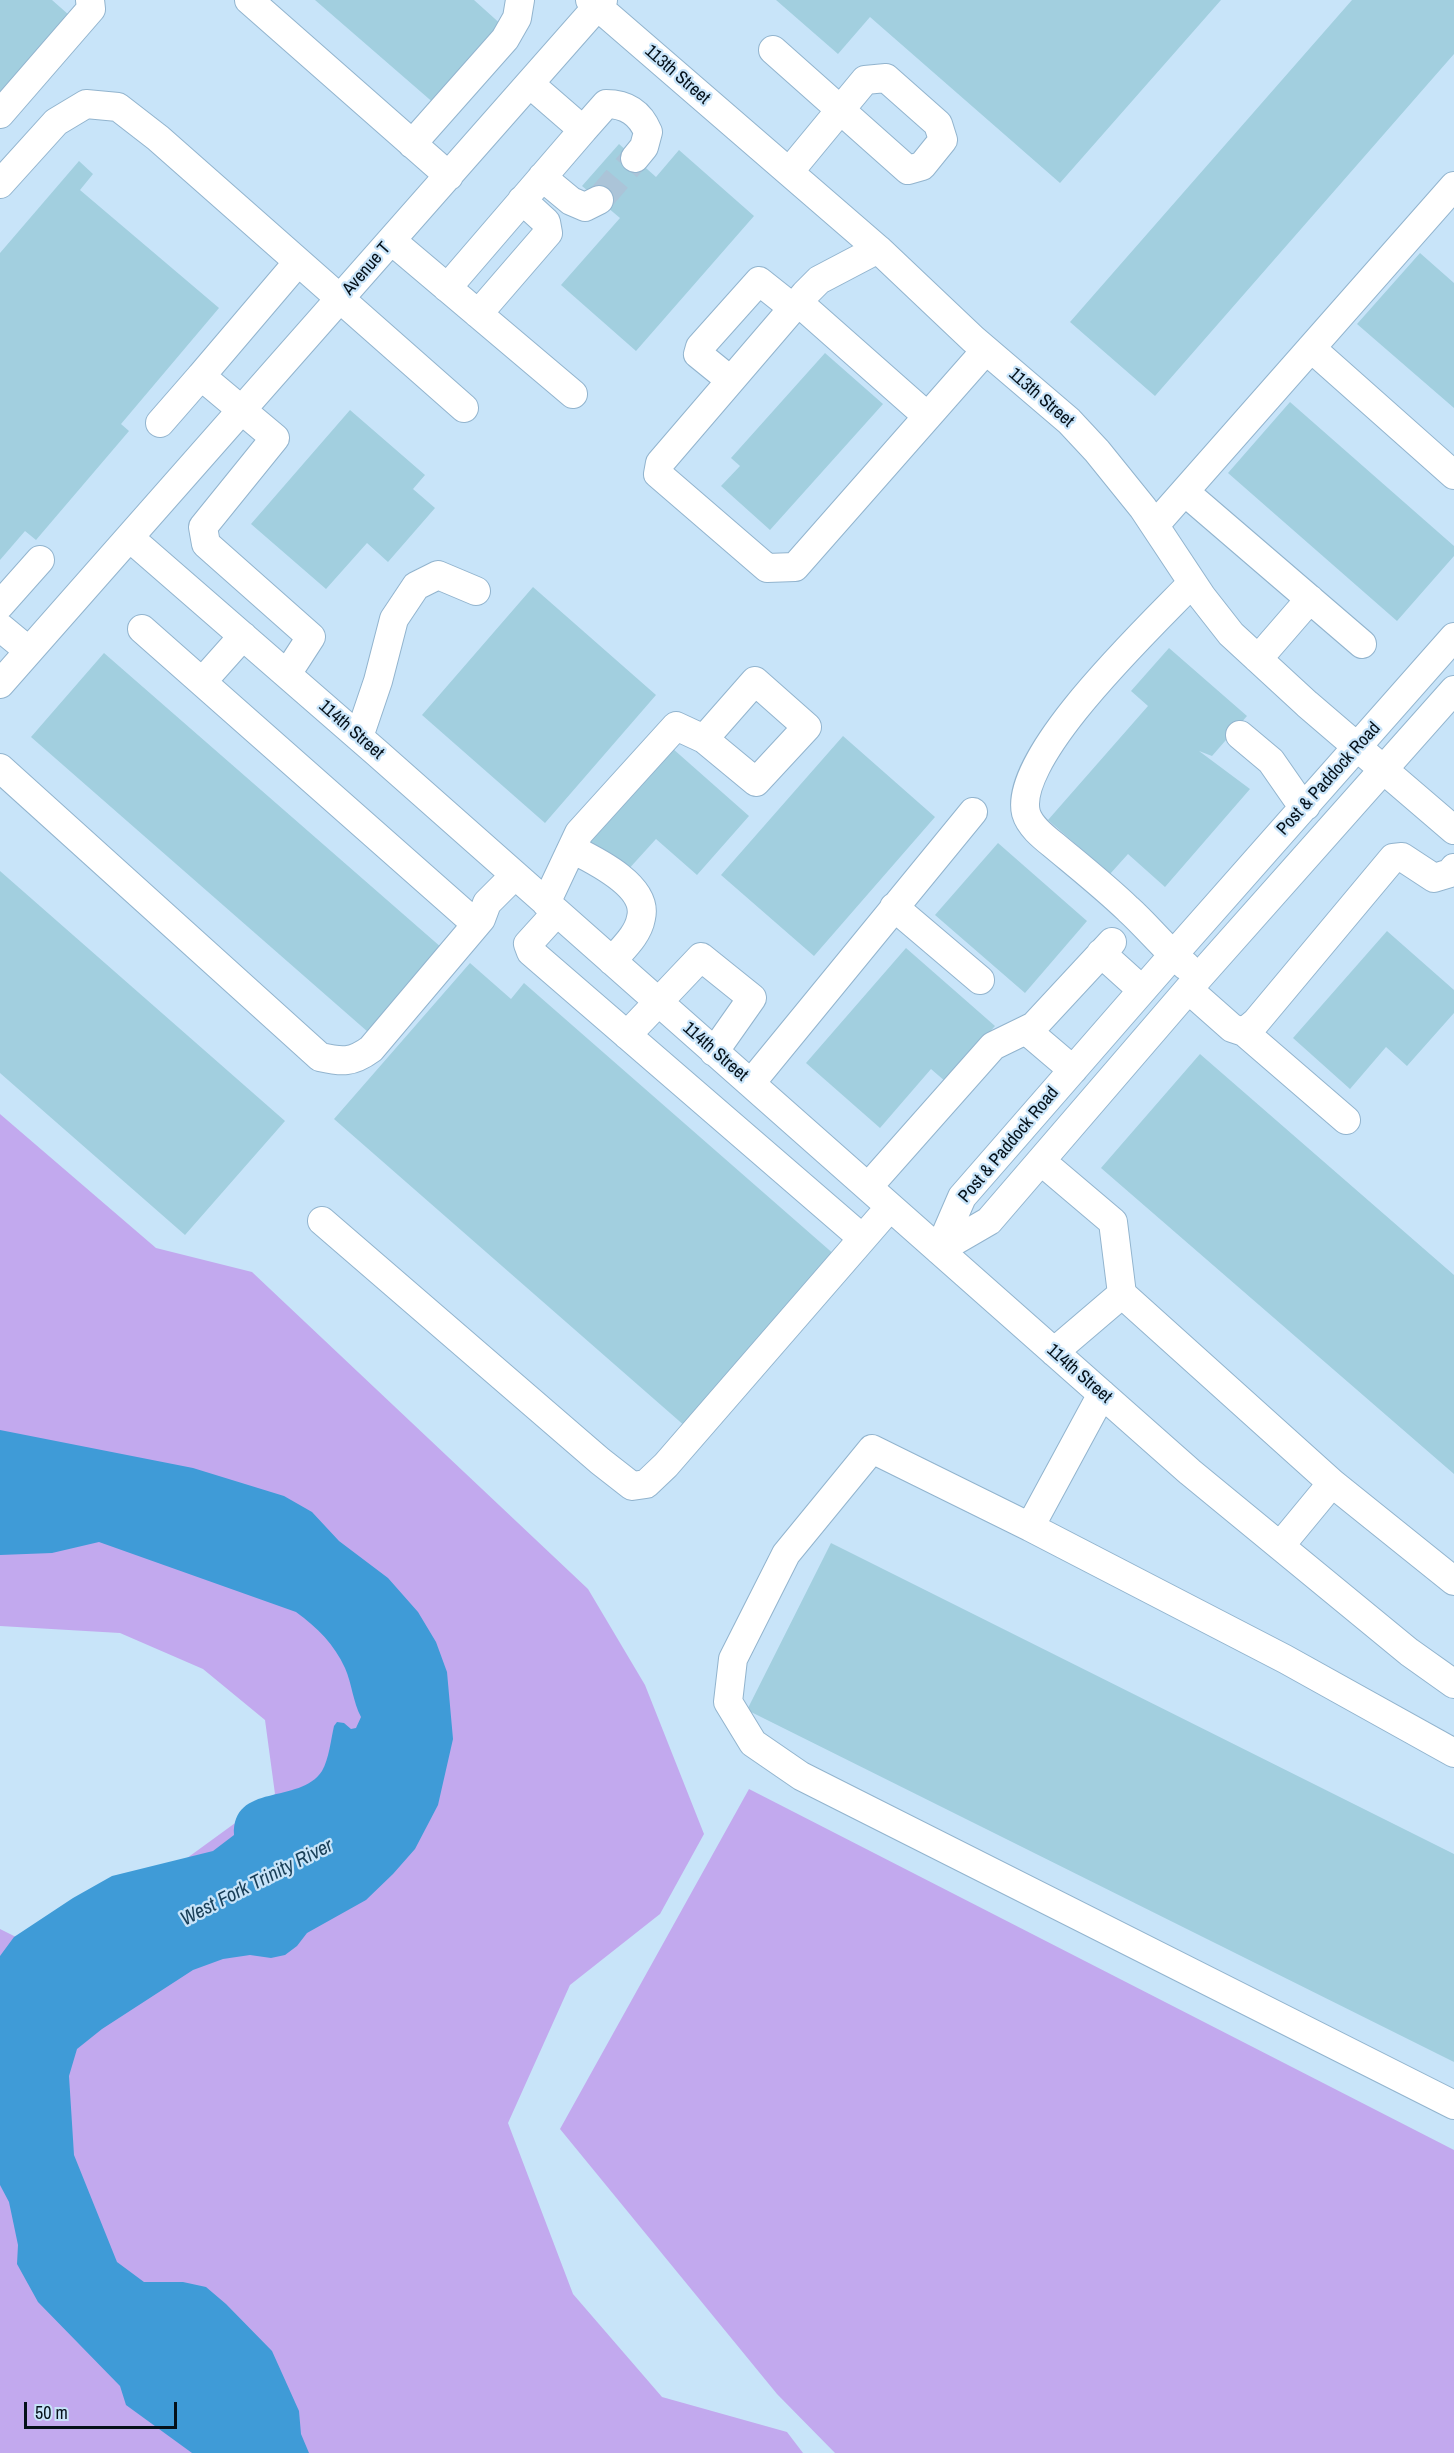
<!DOCTYPE html>
<style>
body{margin:0}
#map{position:relative;width:1454px;height:2453px;overflow:hidden;background:#c8e4f9;font-family:"Archivo Narrow",sans-serif}
canvas{display:block}
.scale{position:absolute;left:24px;top:2402px;width:153px;height:27px;box-sizing:border-box;border:3px solid #05111a;border-top:0;padding-left:8px;font-size:18px;line-height:21px;white-space:nowrap;color:#05111a;-webkit-text-stroke:4px #c8e4f9;paint-order:stroke}
</style>
<div id="map">
<canvas width="1454" height="2453"></canvas>
<div class="scale">50 m</div>
</div>
<script>
const ctx = document.querySelector('canvas').getContext('2d');
ctx.lineJoin = 'round';
function fillPath(path, color) {
  ctx.fillStyle = color;
  ctx.fill(path, 'evenodd');
}
function stroke(path, color, width, dash) {
  ctx.strokeStyle = color;
  ctx.lineWidth = width;
  ctx.lineCap = dash ? 'butt' : 'round';
  ctx.setLineDash(dash || []);
  ctx.stroke(path);
}
function drawText(font, color, halo, rows, align = 'center') {
  ctx.font = font + ' "Archivo Narrow",sans-serif';
  ctx.lineWidth = 4.5;
  ctx.setLineDash([]);
  ctx.textBaseline = 'middle';
  ctx.strokeStyle = halo;
  ctx.fillStyle = color;
  for (const [text, x, y, turn = 0] of rows) {
    ctx.save();
    ctx.translate(x, y);
    ctx.rotate((+turn || 0) * Math.PI / 180);
    ctx.textAlign = isNaN(turn) ? turn : align;
    if (halo) ctx.strokeText(text, 0, 0);
    ctx.fillText(text, 0, 0);
    ctx.restore();
  }
}
fillPath(new Path2D(`
 M0 1114 156 1248 252 1272 588 1589 645 1685 704 1834 660 1914 570 1985 508 2123 573 2294 662 2397 787 2432 803 2453H0V1929L24 1941 161 1877 275 1794 265 1720 203 1669 120 1633 0 1626Z
 M749 1789 1454 2150V2453H835L777 2394 560 2129Z`), '#c2a9ee');
fillPath(new Path2D(`
 M0 1430 193 1468 284 1496 312 1512 339 1541 388 1578 418 1612 436 1642 447 1672 453 1739 438 1805 415 1849 393 1874 366 1900 307 1933 297 1946 285 1955 271 1958 250 1955 223 1959 193 1970 102 2029 77 2049 69 2076 74 2155 117 2262 144 2282H183L206 2287 226 2304 272 2351 299 2411 301 2434 309 2453H192L126 2405 120 2386 38 2302 17 2264 18 2245 9 2202 0 2185V1956L14 1937 73 1898 112 1876 213 1851 234 1835C232 1782 300 1805 322 1771 329 1759 331 1739 334 1726L337 1722 344 1723 351 1729 356 1728 361 1717C353 1702 352 1684 345 1668 334 1644 318 1628 296 1612L99 1542 52 1553 0 1555Z`), '#3f9bd7');
fillPath(new Path2D(`
 M0 0H52L69 15 0 92Z
 M315 0H474L504 27 436 105Z
 M776 0H1221L1060 183 870 17 838 54Z
 M1352 0H1454V54L1155 396 1070 322Z
 M619 144 656 177 679 150 754 216 636 351 561 285 620 218 582 186Z
 M79 161 93 174 80 190 219 308 121 424 129 431 36 540 25 531 0 560V253Z
 M1420 253 1454 283V408L1357 324Z
 M825 353 883 404 770 530 721 486 740 466 731 458Z
 M1290 402 1454 546V556L1397 621 1228 473Z
 M350 410 425 475 413 489 435 508 388 562 367 543 326 589 251 524Z
 M533 587 656 695 545 823 422 715Z
 M1169 648 1247 716 1212 756 1199 751 1250 789 1165 887 1128 854 1110 874 1048 820 1148 706 1131 691Z
 M104 653 442 948 368 1032 31 737Z
 M843 736 935 817 814 956 721 875Z
 M672 748 749 816 697 875 656 839 626 872 590 841Z
 M998 843 1087 921 1025 993 935 915Z
 M0 871 285 1121 185 1235 0 1073Z
 M1387 931 1454 990V1013L1407 1066 1386 1047 1350 1089 1293 1038Z
 M906 948 995 1026 946 1082 931 1069 880 1128 806 1063Z
 M470 963 511 999 524 983 836 1256 686 1427 334 1119Z
 M1200 1054 1454 1275V1474L1101 1168Z
 M831 1543 1454 1854V2062L747 1710Z`), '#a2cfdf');
stroke(new Path2D(`
 M599 200 635 158`), '#abc4d8', 28, [28, 14]);
const minor = new Path2D(`
 M249 0 449 176
 M590 0 878 249 973 339 1069 421 1097 451 1143 508 1202 597 1231 634 1307 704 1454 830
 M773 50 908 170 922 166 943 140 938 124 886 78 865 80 789 172
 M0 114 91 9 90 0
 M583 130 606 104C626 104 640 113 648 132L644 147 635 158
 M412 144 505 39 517 18 520 0
 M542 177 571 201 585 207 599 200
 M0 184 56 122 86 104 118 107 158 138 464 408
 M392 241 573 394
 M878 249 819 280 805 294 660 463 658 474 767 568 795 567 986 350
 M447 288 583 130 530 84
 M798 302 927 416
 M478 314 548 233 546 222 522 200
 M1311 348 1454 475
 M730 380 698 354 700 347 759 281 793 308
 M160 423 201 376
 M1185 492 1362 644
 M1155 525 1454 186
 M130 538 376 752 1190 1472 1409 1652 1454 1684
 M0 605 40 560
 M0 627 29 651
 M142 629 476 924
 M1258 659 1310 599
 M287 674 311 637 206 544 203 527 275 438 201 376 298 262
 M202 682 243 636
 M0 684 603 0
 M1240 735 1271 761 1296 797 1306 806
 M359 737 378 681 394 619 416 586 438 575 476 591
 M0 768 320 1057C342 1062 352 1063 371 1049L481 919 487 903 515 875
 M572 849C594 860 649 886 641 918 638 935 623 948 612 961
 M546 903 579 833 676 726 704 739 756 782 807 727 755 681 704 739
 M894 907 980 980
 M557 912 528 944 531 952 862 1238
 M1101 953 1142 990
 M1186 966C1165 949 1148 927 1128 909 1105 887 1080 867 1056 847 1045 838 1030 827 1026 813 1012 756 1153 624 1192 583
 M1189 990 1232 1028 1244 1032 1256 1022 1393 858 1402 857 1434 878 1450 873 1454 868
 M1026 1030 1073 1070
 M1244 1032 1346 1120
 M627 1035 701 957 752 998 714 1052
 M751 1083 973 812
 M1041 1161 1113 1222 1122 1294
 M868 1187 993 1046 1034 1026 1112 942
 M322 1221 600 1461 632 1486 646 1484 666 1465 890 1207
 M939 1250 962 1197 1173 955 1454 637
 M939 1250 989 1221 1199 977 1454 690
 M1054 1352 1122 1294 1332 1483
 M1102 1394 1030 1527 1285 1659 1454 1753
 M1030 1527 872 1449 786 1554 733 1659 728 1702 753 1743 801 1776 1454 2105
 M1280 1546 1332 1483 1454 1581`);
stroke(minor, '#92b4ce', 30);
stroke(minor, '#fff', 28);
drawText('18px', '#05111a', '#c8e4f9', [
 ["113th Street",677,75,41],
 ["Avenue T",367,269,-49],
 ["113th Street",1041,398,41],
 ["114th Street",351,730,41],
 ["Post & Paddock Road",1329,779,-48],
 ["114th Street",715,1052,41],
 ["Post & Paddock Road",1009,1145,-50],
 ["114th Street",1079,1374,41]
]);
drawText('italic 20px', '#183e57', '#c8e4f9', [
 ["West Fork Trinity River",257,1883,-27]
]);
</script>
